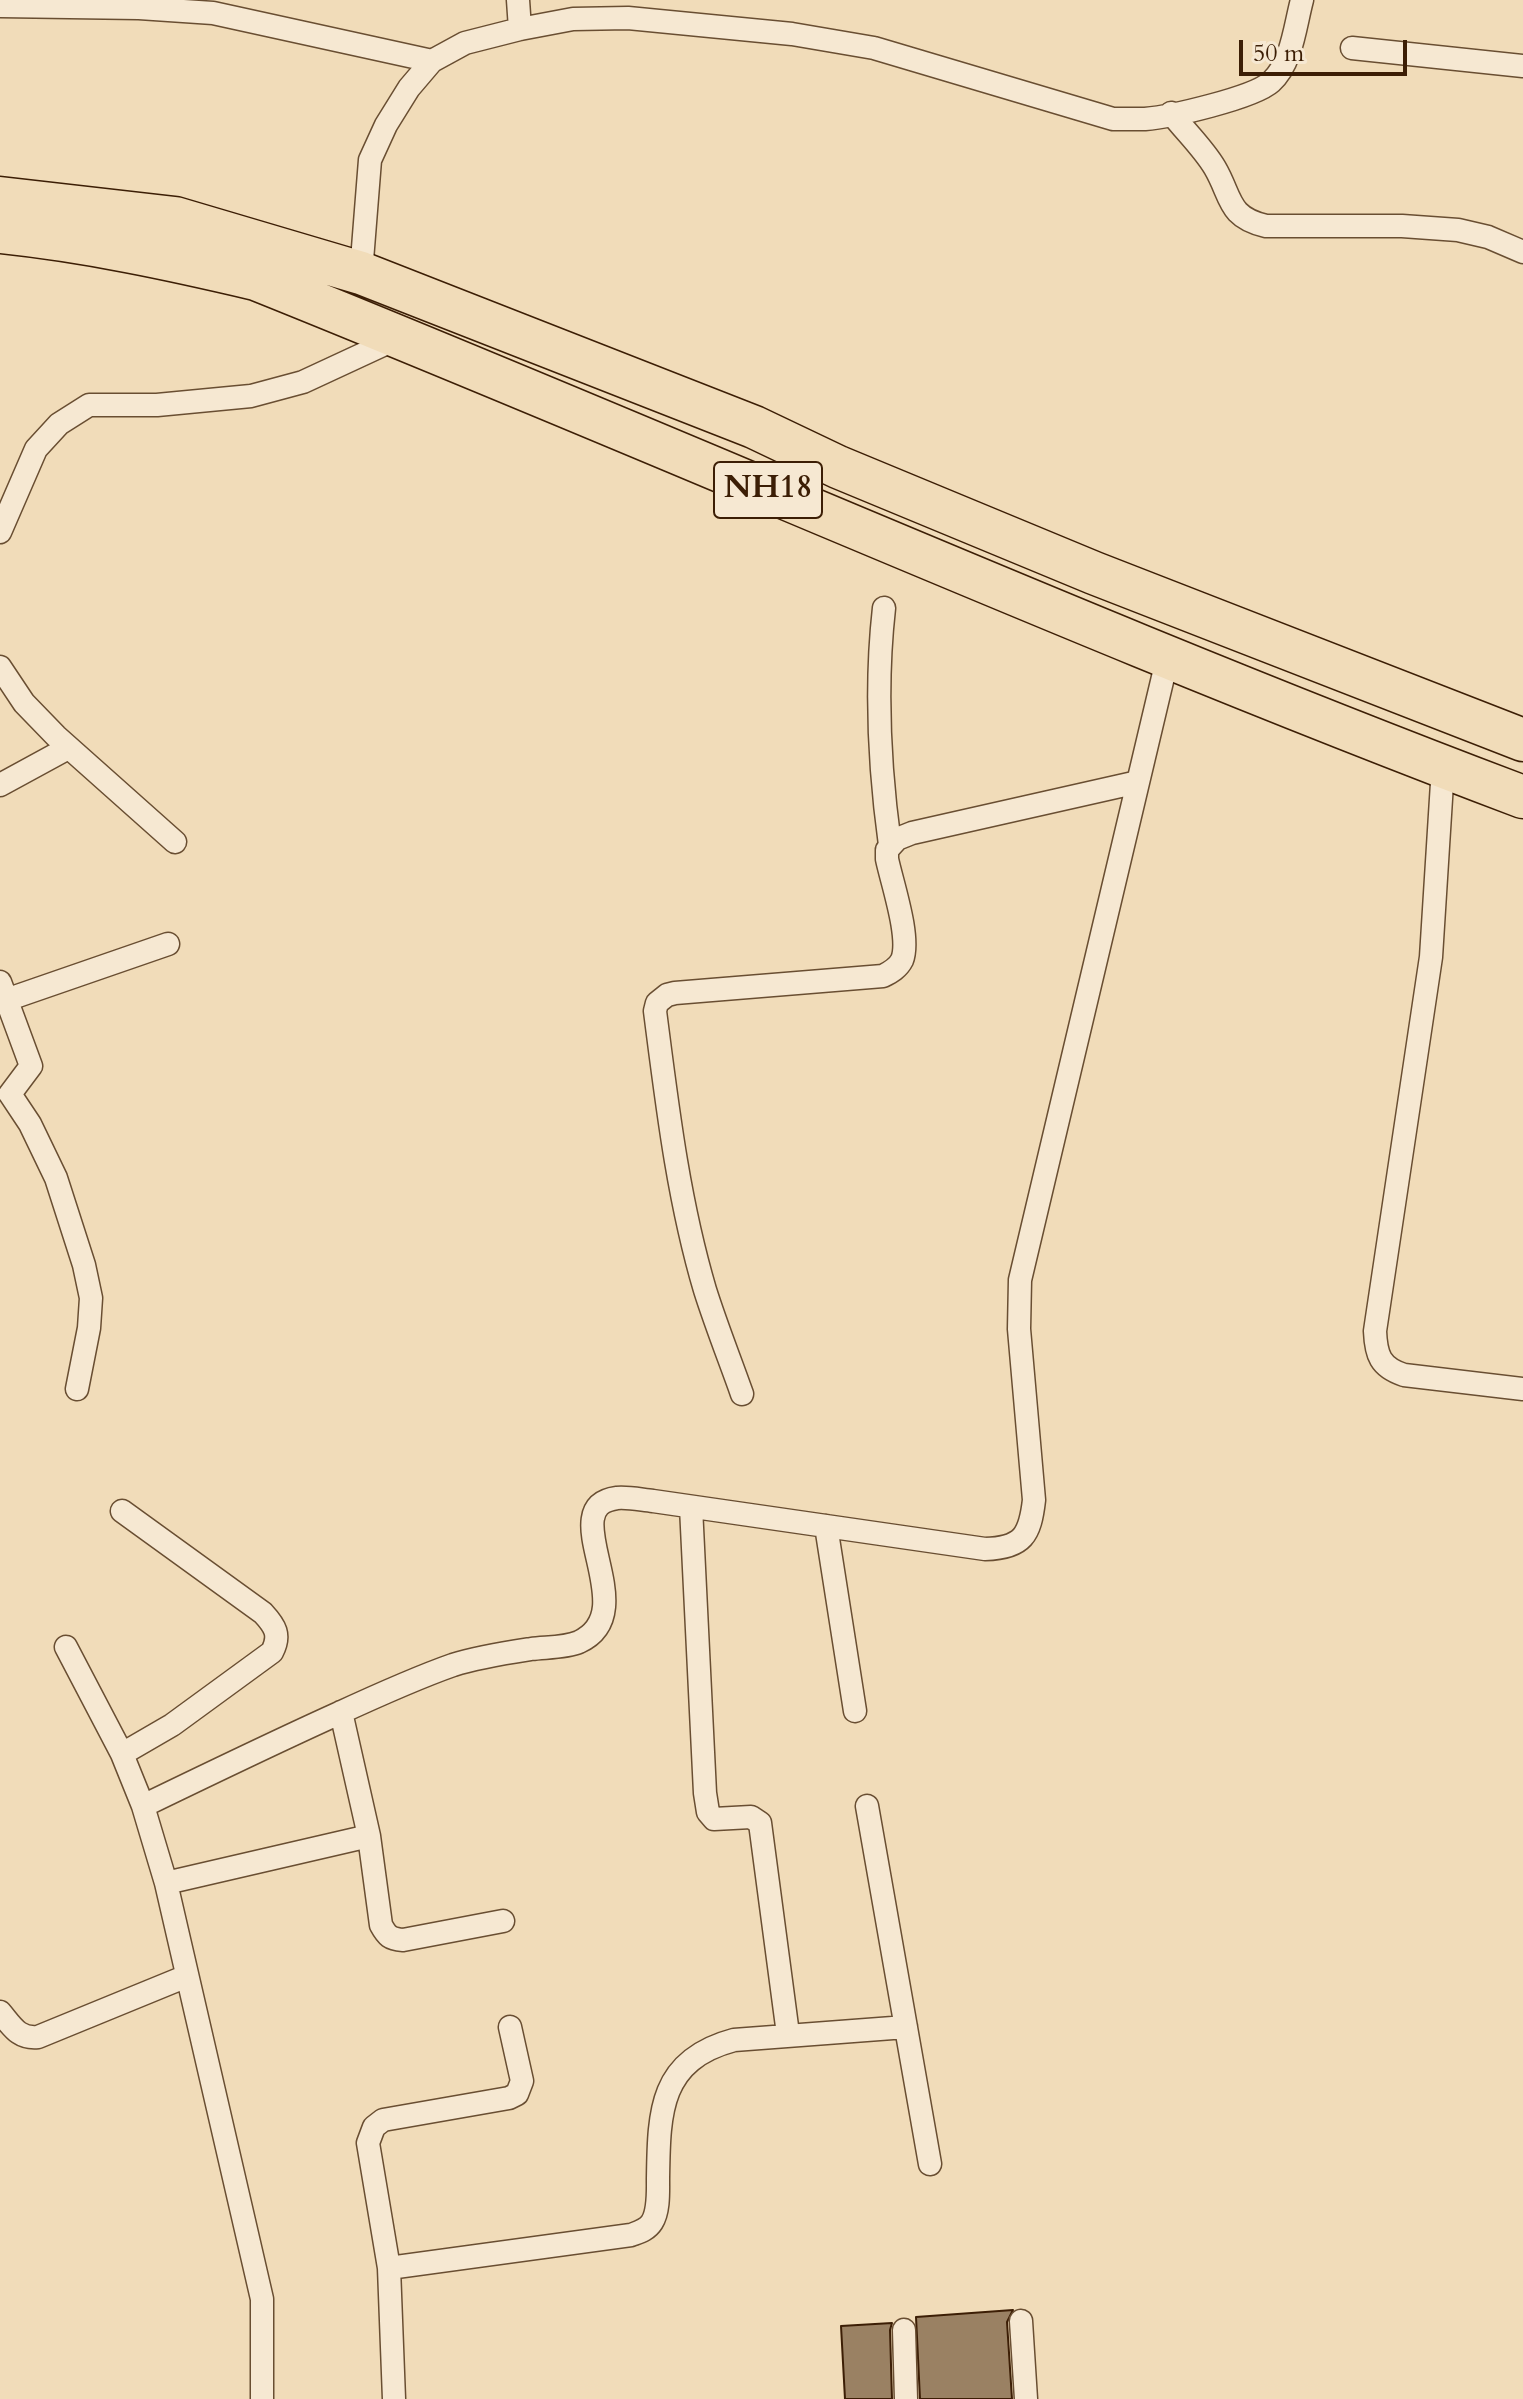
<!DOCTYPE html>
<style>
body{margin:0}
#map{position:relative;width:1523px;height:2399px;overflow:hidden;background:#f1dcb9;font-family:Cardo,serif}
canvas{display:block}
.scale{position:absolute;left:1239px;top:40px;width:168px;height:36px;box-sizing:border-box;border:4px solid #3c1e05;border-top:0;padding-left:10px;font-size:24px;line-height:28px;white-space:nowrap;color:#3c1e05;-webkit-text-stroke:6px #f6e8d2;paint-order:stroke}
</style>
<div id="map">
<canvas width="1523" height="2399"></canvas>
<div class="scale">50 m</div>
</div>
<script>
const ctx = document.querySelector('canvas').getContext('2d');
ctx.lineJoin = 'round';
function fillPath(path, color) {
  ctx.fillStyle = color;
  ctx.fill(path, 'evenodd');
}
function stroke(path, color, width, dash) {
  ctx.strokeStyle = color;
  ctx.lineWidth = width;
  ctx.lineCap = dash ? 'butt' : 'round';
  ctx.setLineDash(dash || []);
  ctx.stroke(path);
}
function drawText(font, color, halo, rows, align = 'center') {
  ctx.font = font + ' Cardo,serif';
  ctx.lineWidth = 6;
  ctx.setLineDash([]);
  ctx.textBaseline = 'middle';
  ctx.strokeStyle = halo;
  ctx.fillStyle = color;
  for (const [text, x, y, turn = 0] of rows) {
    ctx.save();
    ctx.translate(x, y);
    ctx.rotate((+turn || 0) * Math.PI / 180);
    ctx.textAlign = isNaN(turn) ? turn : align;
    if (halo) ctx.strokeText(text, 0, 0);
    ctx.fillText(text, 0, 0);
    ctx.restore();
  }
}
const building = new Path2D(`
 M1013 2310 1007 2322 1012 2399H920L916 2317Z
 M892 2323 890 2330 892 2399H845L841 2326Z`);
fillPath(building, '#9a8163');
stroke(building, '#3c1e05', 2);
const street = new Path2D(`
 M518 0 520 29
 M0 6 139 8 213 13 432 61
 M1352 48 1523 66
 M1171 113C1185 131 1204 149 1215 168 1232 197 1227 217 1266 226H1402L1458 230 1488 237 1523 252
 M361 273 370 160 386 125 409 88 432 61 465 43 520 29 573 19 628 18 792 34 874 48 1113 119C1124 119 1135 119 1145 119 1170 117 1253 98 1271 82 1292 63 1295 26 1302 0
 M0 532 36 449 59 424 89 405H157L251 396 303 382 400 337
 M884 608C875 688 879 765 890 845
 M0 667 24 703 56 736 175 842
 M1443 767 1431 957 1375 1331C1376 1355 1380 1367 1404 1375L1523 1389
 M0 785 68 748
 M0 982 31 1066 10 1094 30 1124 56 1178 84 1265 91 1298 89 1328 77 1389
 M6 1000 168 944
 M742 1394C730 1360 716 1325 705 1290 678 1199 667 1104 655 1011L657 1003 667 995 675 993 883 976C891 972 898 968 902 960 911 938 892 883 887 859V850L897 839 912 833 1138 782
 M691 1507 705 1793 708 1812 714 1819 751 1817 760 1823 788 2034
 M122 1511 263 1613C275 1626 281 1635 272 1652L172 1725 122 1754
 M826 1526 855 1711
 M66 1647 122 1754 143 1806 166 1883 262 2299V2399
 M341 1712 369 1836 381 1925C387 1936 390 1939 403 1940L503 1921
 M143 1806C207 1775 271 1744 335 1715 374 1697 413 1679 453 1665 478 1657 505 1653 531 1649 545 1647 565 1648 579 1642 646 1611 551 1507 617 1498 629 1497 642 1500 653 1501L985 1549C1023 1548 1030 1535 1034 1500L1019 1329 1020 1280 1168 656
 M867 1806 930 2164
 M166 1883 369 1836
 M0 2012C12 2026 18 2039 38 2037L187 1976
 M389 2268 368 2143 374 2127 383 2120 509 2098 517 2094 522 2081 510 2027
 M1021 2321 1026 2399
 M904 2330 906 2399
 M394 2399 389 2268 631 2235C639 2232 647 2230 652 2222 659 2211 658 2192 658 2179 659 2112 659 2060 734 2040L906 2027`);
const highway = new Path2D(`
 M0 198 175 218 361 273 754 427 838 467 1094 573 1523 740
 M0 232C87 241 171 259 256 279 680 449 1096 636 1523 797`);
stroke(street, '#694e32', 25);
stroke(highway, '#3c1e05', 45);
stroke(street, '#f6e8d2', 22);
stroke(highway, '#f1dcb9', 42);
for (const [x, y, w] of [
 [768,490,108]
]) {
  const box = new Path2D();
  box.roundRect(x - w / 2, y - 28, w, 56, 6);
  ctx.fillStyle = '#f6e8d2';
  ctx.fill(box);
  stroke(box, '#3c1e05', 2);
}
drawText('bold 32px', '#3c1e05', null, [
 ["NH18",768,490]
]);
</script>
